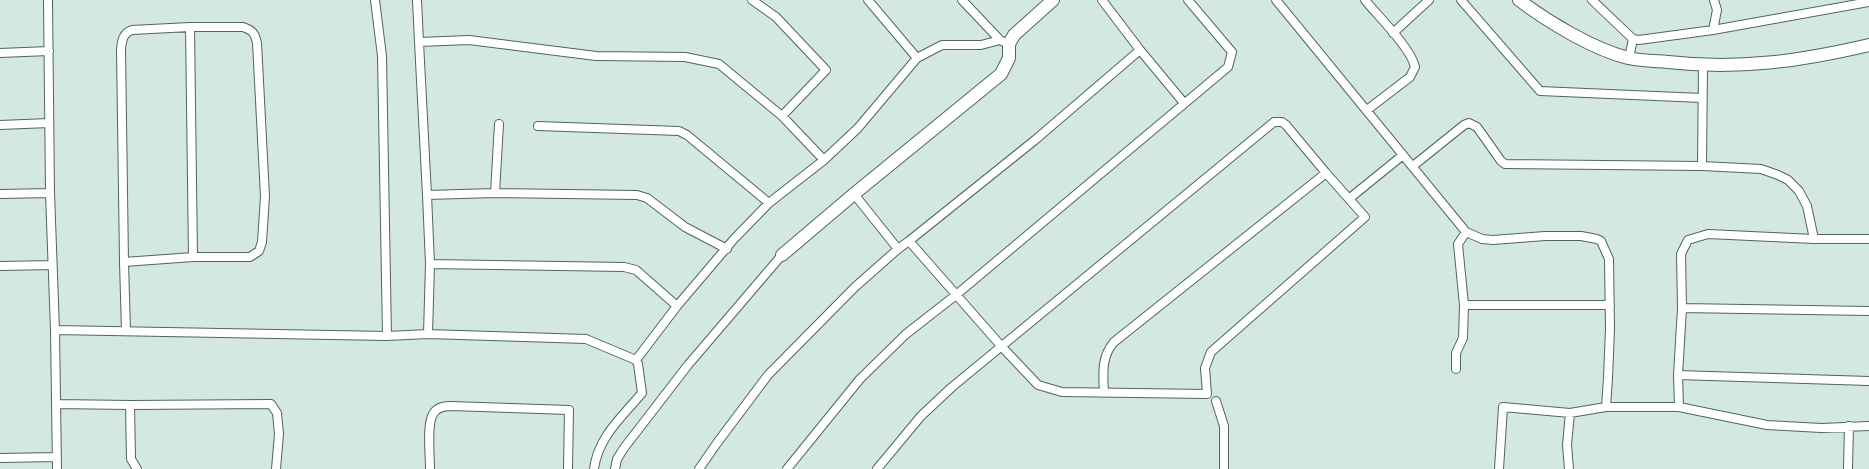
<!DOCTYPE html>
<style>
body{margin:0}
canvas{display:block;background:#d3e8de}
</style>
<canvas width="1869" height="469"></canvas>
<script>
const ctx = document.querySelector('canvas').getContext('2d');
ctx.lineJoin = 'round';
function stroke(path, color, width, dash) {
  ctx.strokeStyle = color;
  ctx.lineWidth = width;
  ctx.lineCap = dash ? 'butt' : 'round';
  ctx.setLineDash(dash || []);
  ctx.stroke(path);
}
const street = new Path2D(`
 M48 0 50 193 55 330 57 469
 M375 0 382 56 387 336
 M417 0 419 42
 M752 0 776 17 826 70 782 116
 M868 0 917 58
 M962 0 1000 40 1004 42
 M1102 0 1140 50 1184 103
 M1276 0 1466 232 1482 239 1493 240 1545 236H1581L1597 239 1601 241 1609 259 1610 329 1608 378 1606 407
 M1365 0C1378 16 1411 48 1415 67L1410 77 1367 110
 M1461 0 1540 91 1702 98
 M1592 0 1633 39 1629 58
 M190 27H243C252 30 255 33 257 43L265 196 262 242 259 251 250 257H193
 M1713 30 1717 10 1714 0
 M1393 33 1429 0
 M1633 39 1639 40 1713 30 1869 2
 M0 53 49 51
 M0 125 49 123
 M538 126 679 131 687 135 769 203
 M1413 166 1464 125 1469 123 1477 127 1501 161 1505 164 1702 166 1761 169 1778 175 1788 180 1799 191 1807 206 1814 239
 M1702 166 1703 66
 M495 193 499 124
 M0 194 50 193
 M854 194 898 249 909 241 1002 347 1038 385 1062 392 1207 394 1205 368 1211 352 1365 217 1326 173 1286 125 1282 122H1274L952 387 921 416 877 469
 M427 195 419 42 469 40 596 56 685 57 719 64 782 116 824 160
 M1350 198 1403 155
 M909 241 1035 140 1140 50
 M124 262 121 49C122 40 123 33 132 30L190 27 193 257 124 262 126 331
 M430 264 427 195 495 193 637 195 647 198 685 227 727 249
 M0 266 52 265
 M1464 305 1458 244 1466 232
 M1682 308 1869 311
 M55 330 387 336 428 334 586 339 636 360 638 364 642 393C622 417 598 437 594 469
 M428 334 430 264 624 267 636 270 677 306
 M636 360 677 306 734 239 769 203 824 160 858 128 917 58 942 45H981L1000 40
 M1456 369V353L1463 338 1464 305H1610
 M1678 375 1869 381
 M1104 393C1103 374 1101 357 1114 342L1326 173
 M1216 401 1224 426V469
 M56 404 130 405 271 404 277 413 279 434 276 469
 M130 405 131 459 137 469
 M1679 407 1678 375 1682 308 1681 254 1688 240 1708 234 1814 239H1869
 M0 458 56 457
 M430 469C430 455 427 428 432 416 435 408 443 406 451 406L569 410 568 469
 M615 469 617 459 624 448 688 365 782 255
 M699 469 717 443 768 375 855 287 898 249
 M787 469 860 379 906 334 956 295 1228 67 1232 52 1188 0
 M1499 469 1503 407 1570 413 1606 407H1679L1767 425 1821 428 1869 426
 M1569 469 1567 445 1570 413
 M1848 469 1849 426`);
const secondary = new Path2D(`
 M1519 0C1548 22 1593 49 1628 58 1641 61 1655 61 1668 62 1739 70 1800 61 1869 45
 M782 255 854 194 1001 74 1009 58V44L1014 35 1053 0`);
stroke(street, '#53645d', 10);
stroke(secondary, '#53645d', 14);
stroke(street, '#fff', 8);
stroke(secondary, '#fff', 12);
</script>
